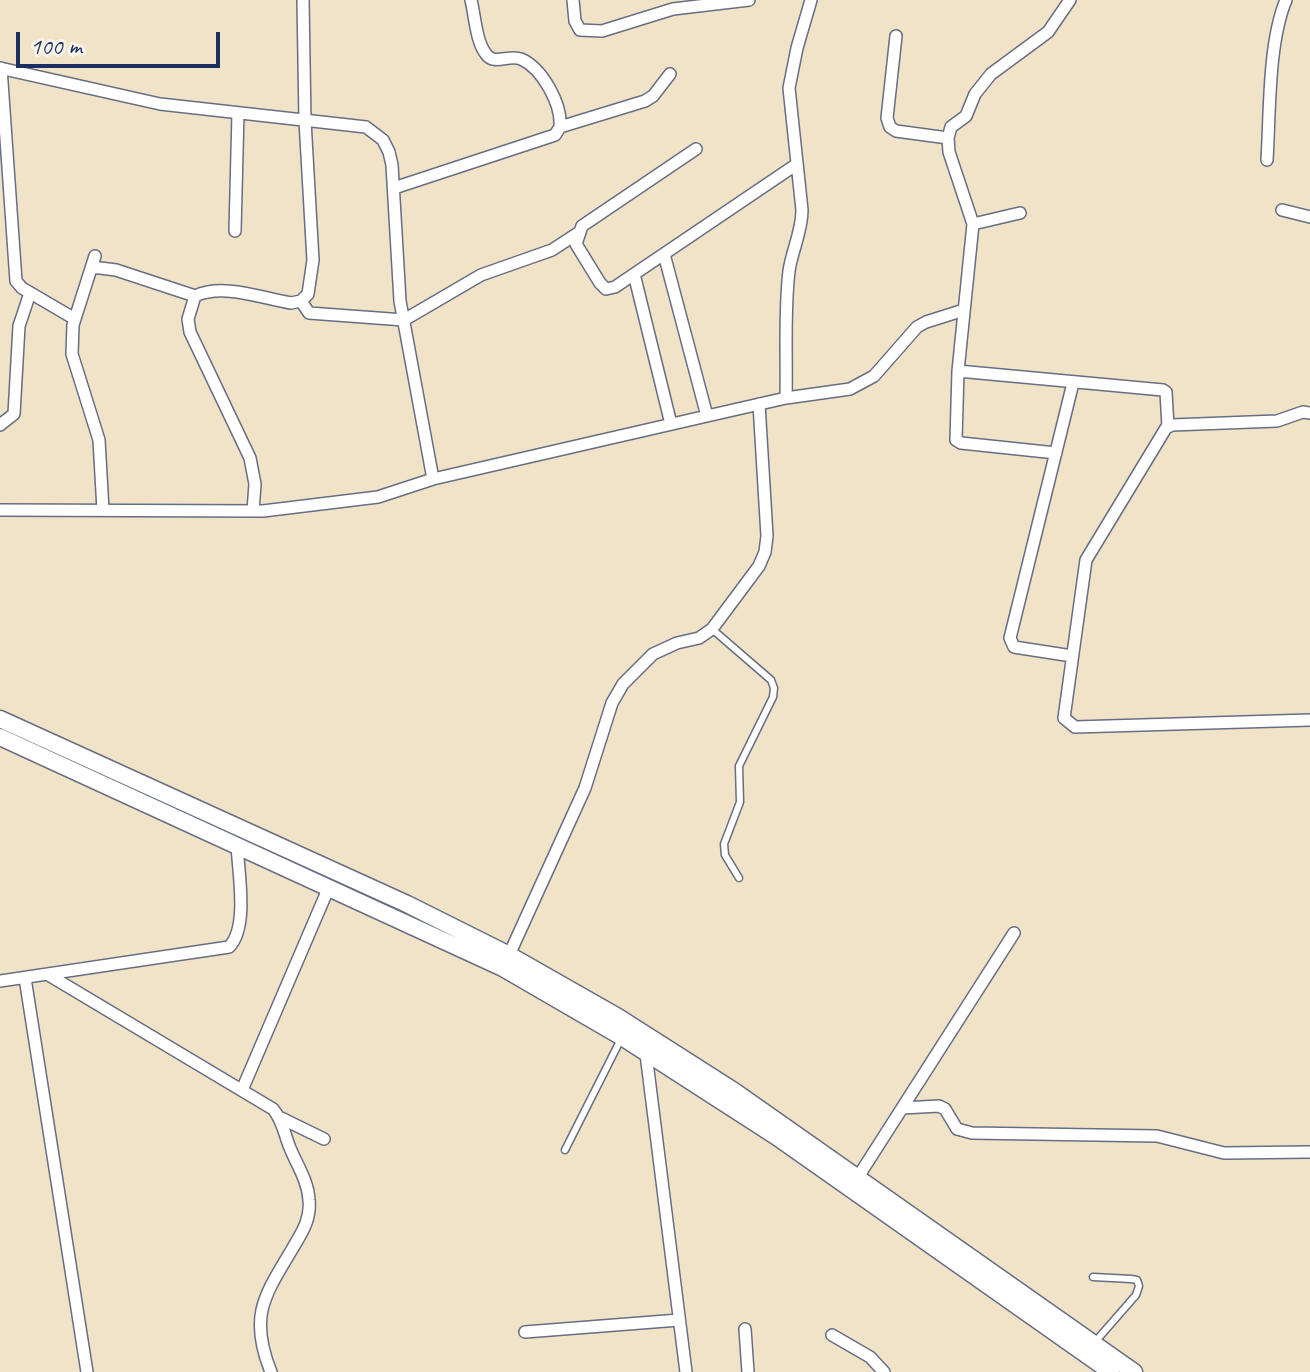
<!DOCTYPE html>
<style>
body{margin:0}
#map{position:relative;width:1310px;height:1372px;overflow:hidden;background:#f1e3c7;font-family:Caveat,sans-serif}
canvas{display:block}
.scale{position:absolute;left:16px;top:32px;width:204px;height:36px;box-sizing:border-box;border:4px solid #1b2f5e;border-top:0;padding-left:10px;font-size:24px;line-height:28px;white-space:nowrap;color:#1b2f5e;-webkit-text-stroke:6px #f7f3e8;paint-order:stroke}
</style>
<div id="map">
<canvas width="1310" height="1372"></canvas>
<div class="scale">100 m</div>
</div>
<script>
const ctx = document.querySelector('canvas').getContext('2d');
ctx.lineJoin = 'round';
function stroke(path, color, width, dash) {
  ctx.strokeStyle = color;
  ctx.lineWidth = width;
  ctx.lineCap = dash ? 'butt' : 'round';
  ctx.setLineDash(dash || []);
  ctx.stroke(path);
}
const lane = new Path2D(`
 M712 629 771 680 774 688 773 697 739 766 740 802 724 844 725 855 739 878
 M565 1150 622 1037
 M1093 1277 1131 1279 1137 1280 1139 1286 1136 1295 1095 1342`);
const street = new Path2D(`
 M573 0 575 21 580 30 602 31 673 9 749 0
 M896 36 887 118 890 127 896 131 948 138
 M0 68 160 104 366 127 383 140 389 152 392 165 400 301 433 479
 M1 68 16 281 22 288 75 319
 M560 127 645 101 653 96 670 74
 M696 149 582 226 576 244 600 283 606 289 615 287 797 164
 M1267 160C1270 113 1268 43 1286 0
 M394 188 555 135 560 127C562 104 542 68 521 59 509 54 494 66 486 54 476 42 475 16 471 0
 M1282 210 1310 217
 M973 224 1020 213
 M235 231 238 113
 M664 254 707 416
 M95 256 73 325 72 354 99 440 103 510
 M92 267 116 270 195 296
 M634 274 671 424
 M301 301 309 313 404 320 481 275 552 250 578 233
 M958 371 1163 390 1166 392 1168 427
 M786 398C787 356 784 313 789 271 792 250 802 232 802 210L789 88 797 48 811 0
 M1310 413 1303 412 1277 421 1172 425 1166 428 1086 560 1064 718 1075 727 1310 720
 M0 425 14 414 19 326 30 293
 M1056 453 961 443 956 440 958 371 973 224 949 152 948 138 951 127 966 116 975 94 991 74 1048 32 1070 0
 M0 510 263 511 378 497 433 479 707 416 786 398 850 389 874 376 917 327 926 322 964 310
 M253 511 255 484 250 458 190 332 188 319 195 296C223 283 261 298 291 303L301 301 308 294 313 260 305 121 303 0
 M1072 656 1014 647 1010 638 1073 383
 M509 955 585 788 612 703 623 684 653 654 677 643 699 638 712 629 759 566 765 552 767 536 759 404
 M47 974 273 1109C283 1121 284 1133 290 1148 297 1165 308 1181 309 1200 311 1218 303 1231 294 1246 265 1295 248 1315 271 1372
 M25 978 87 1372
 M0 981 229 947C249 927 238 872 237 844
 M646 1054 686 1372
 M242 1090 329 887
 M902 1108 939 1106 945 1109 957 1129 972 1133 1157 1136 1224 1153 1310 1152
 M281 1118 324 1139
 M858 1177 1014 933
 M745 1329 748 1372
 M525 1332 679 1320
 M832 1335 870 1357 884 1372`);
const secondary = new Path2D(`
 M0 719 407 904 509 955 618 1017 734 1091 1134 1372
 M0 737 503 968 622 1037 777 1137 1111 1372`);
stroke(lane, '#666e83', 9);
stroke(street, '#666e83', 14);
stroke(secondary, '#666e83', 19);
stroke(lane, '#fff', 6);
stroke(street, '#fff', 11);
stroke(secondary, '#fff', 16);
</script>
